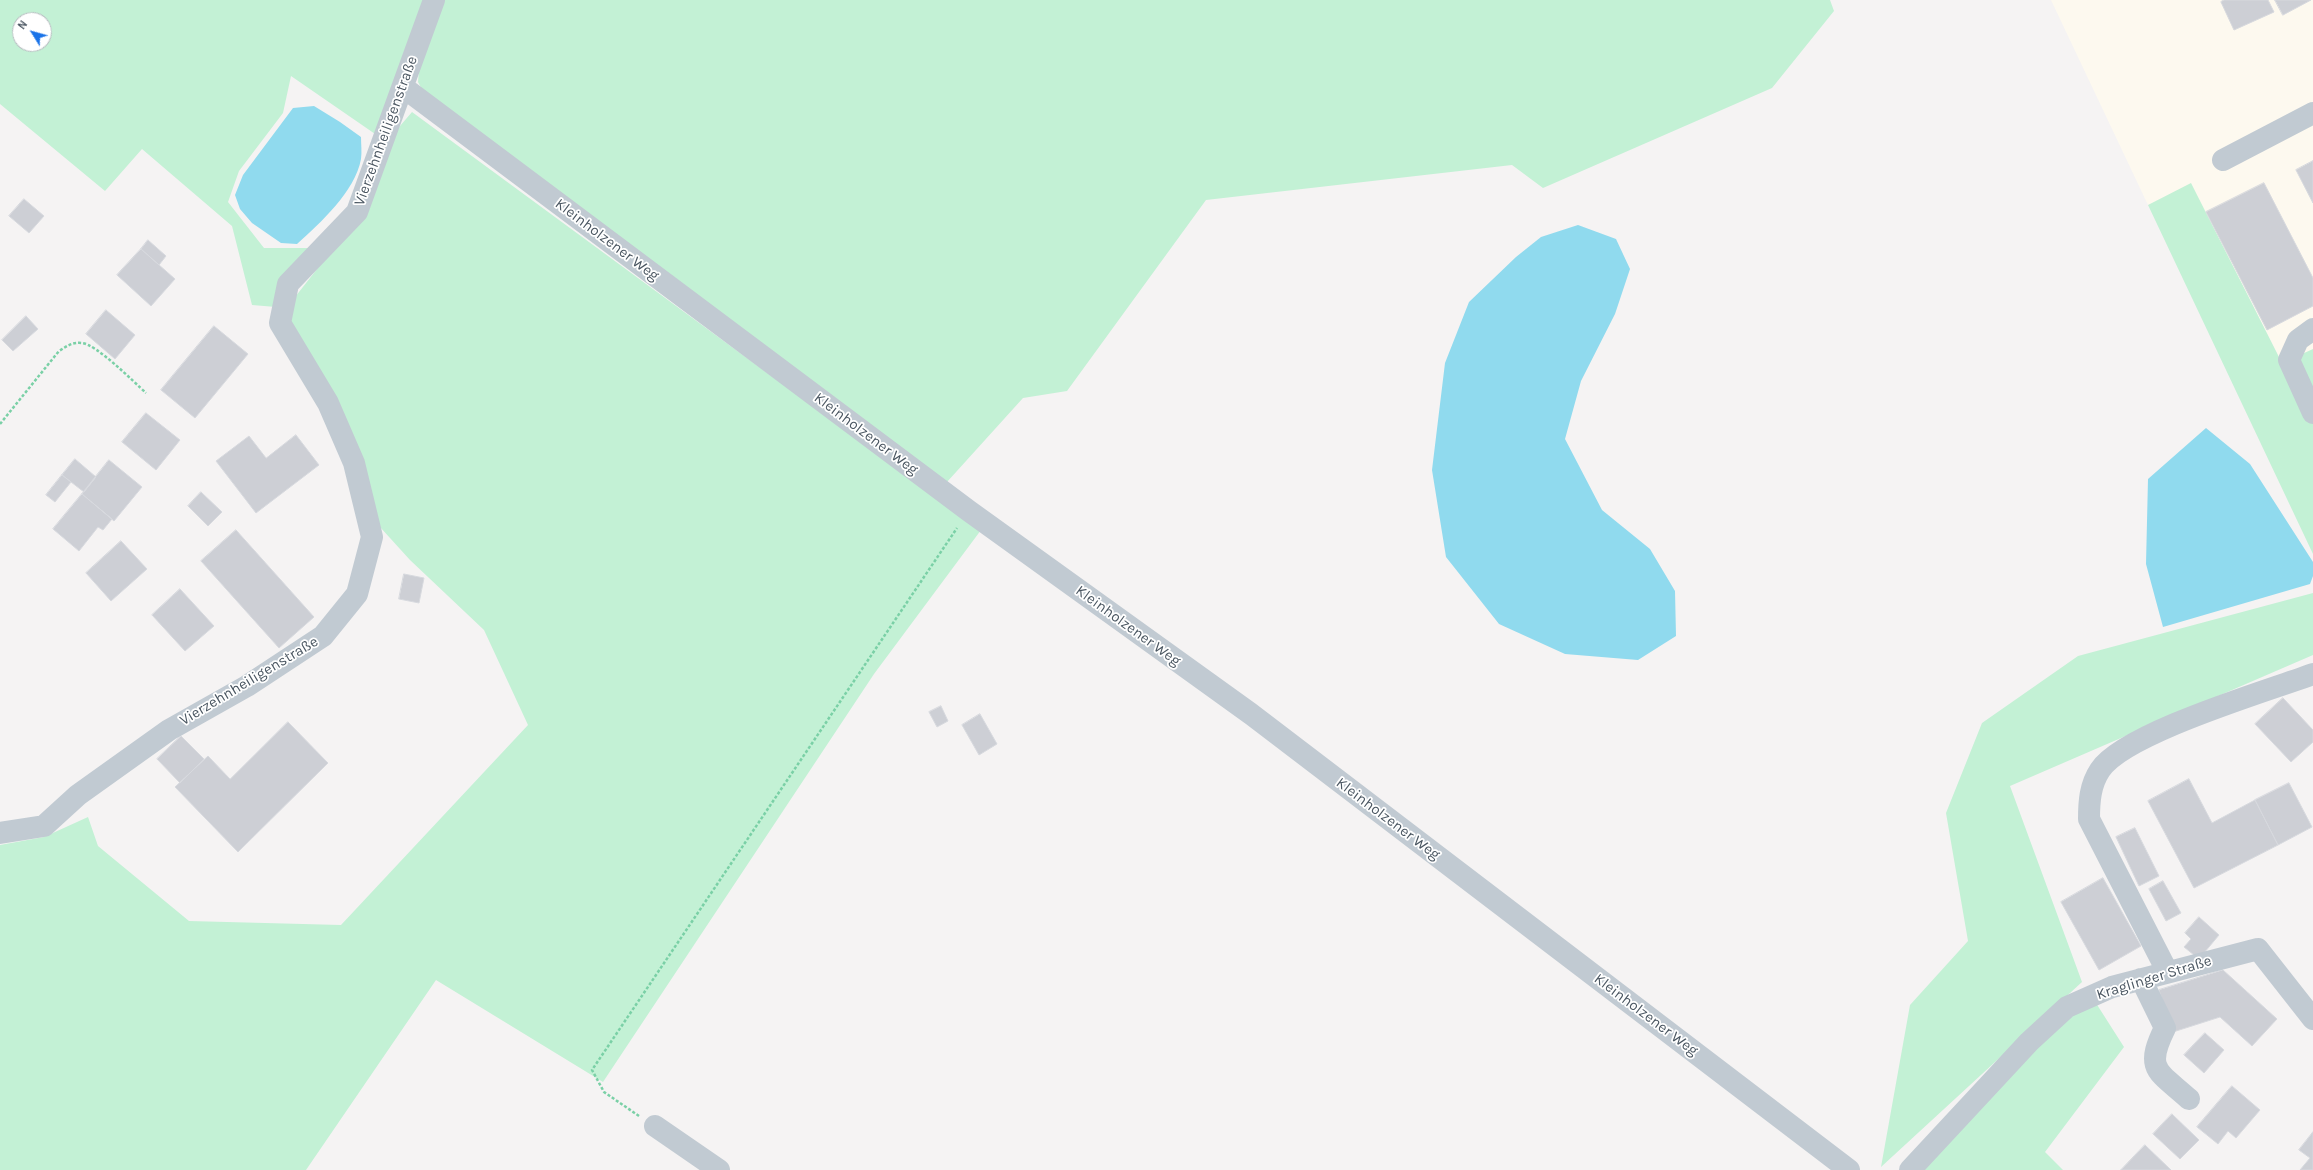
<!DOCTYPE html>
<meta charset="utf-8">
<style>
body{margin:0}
#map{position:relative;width:2313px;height:1170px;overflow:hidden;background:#f5f3f3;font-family:Karla,sans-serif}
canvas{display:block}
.north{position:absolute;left:12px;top:12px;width:40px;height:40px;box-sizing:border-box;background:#fff;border:1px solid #b7bbc0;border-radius:50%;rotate:307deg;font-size:11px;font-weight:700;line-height:16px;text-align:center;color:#4a5661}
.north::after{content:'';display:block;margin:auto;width:14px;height:18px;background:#1a73e8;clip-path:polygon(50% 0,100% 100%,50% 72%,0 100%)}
</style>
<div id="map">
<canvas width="2313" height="1170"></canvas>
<div class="north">N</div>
</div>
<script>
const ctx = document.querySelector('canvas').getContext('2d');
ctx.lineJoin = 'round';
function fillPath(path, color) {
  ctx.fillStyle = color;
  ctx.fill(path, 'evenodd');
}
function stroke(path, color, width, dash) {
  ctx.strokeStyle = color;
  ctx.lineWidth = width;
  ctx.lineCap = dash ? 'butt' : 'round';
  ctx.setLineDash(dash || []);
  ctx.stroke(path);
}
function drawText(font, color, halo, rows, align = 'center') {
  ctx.font = font + ' Karla,sans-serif';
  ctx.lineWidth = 3.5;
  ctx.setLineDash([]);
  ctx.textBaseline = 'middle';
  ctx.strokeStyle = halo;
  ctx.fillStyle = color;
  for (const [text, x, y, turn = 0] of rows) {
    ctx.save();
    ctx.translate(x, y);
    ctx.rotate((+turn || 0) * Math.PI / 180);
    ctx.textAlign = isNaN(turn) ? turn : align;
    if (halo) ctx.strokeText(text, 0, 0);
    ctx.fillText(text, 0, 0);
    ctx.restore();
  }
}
fillPath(new Path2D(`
 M2051 0H2313V350L2282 363 2191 184 2148 205Z`), '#fdf9ef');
fillPath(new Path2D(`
 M0 0H424L378 136 291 76 283 113 239 171 228 202 264 248H313L276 307 252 305 232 226 142 149 105 191 0 104ZM20 20H44V44H20Z
 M441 0H1830L1834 11 1772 88 1543 188 1512 165 1206 200 1067 391 1023 398 947 482 424 93 418 82 420 58Z
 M412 112 981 530 874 674 603 1082 436 980 306 1170H0V845L44 837 88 817 98 846 189 921 341 925 528 725 484 630 410 560 380 527 288 325V306L321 264 400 126Z
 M2191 183 2282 363 2313 349V554L2148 205Z
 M2313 593V655L2010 786 2082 982 1881 1167 1910 1005 1968 941 1946 813 1982 723 2078 656Z
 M2094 1000 2124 1047 2045 1152 2063 1170H1922L2031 1045Z`), '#c3f1d5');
fillPath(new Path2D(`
 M314 106 340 122 361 137C361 144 362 152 361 159 355 192 320 223 297 244L281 243 252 223 240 209 235 195 243 175 293 108Z
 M1578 225 1616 239 1630 269 1615 314 1581 381 1565 439 1602 510 1650 549 1675 591 1676 636 1638 660 1565 654 1499 624 1446 557 1432 470 1445 363 1469 302 1516 257 1541 237Z
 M2206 428 2250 464 2313 562V576L2310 584 2163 627 2146 564 2148 479Z`), '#90daee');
const building = new Path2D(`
 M2224 0H2268L2274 12 2234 30 2221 2Z
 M2275 0H2311L2283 15Z
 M2313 161V203L2296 170Z
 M2264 183 2313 278V306L2267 330 2206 212Z
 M24 199 44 216 29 233 9 216Z
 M148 240 166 256 159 265 141 249Z
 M141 249 175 279 151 306 117 275Z
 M106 310 135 335 115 359 86 334Z
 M26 316 38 329 13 351 2 340Z
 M214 326 248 354 195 418 161 390Z
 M146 413 180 440 156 470 122 442Z
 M296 435 319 465 256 513 216 461 249 436 266 458Z
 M75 459 96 477 84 492 62 475Z
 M109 460 142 487 114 521 82 494Z
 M62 475 71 482 55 502 46 495Z
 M201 492 222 512 208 526 188 506Z
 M82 494 112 519 103 530 98 527 79 551 53 529Z
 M236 530 314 617 279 648 201 561Z
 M121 541 147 569 111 601 86 573Z
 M404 574 424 578 419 603 399 599Z
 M180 589 214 626 185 651 152 615Z
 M2283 698 2313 730V742L2291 762 2255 724Z
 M941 706 948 721 937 727 929 712Z
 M980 714 997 744 979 755 962 725Z
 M288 722 328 763 238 852 175 787 208 756 230 779Z
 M181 736 204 759 180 783 157 759Z
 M2189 779 2212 823 2255 800 2278 845 2194 888 2148 801Z
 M2289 783 2312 827 2278 845 2255 800Z
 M2135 828 2159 876 2139 886 2116 837Z
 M2103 878 2141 946 2099 970 2061 902Z
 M2163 881 2181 913 2166 921 2149 889Z
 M2199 917 2219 935 2199 959 2184 947 2191 939 2185 933Z
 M2223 970 2277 1019 2252 1046 2220 1017 2173 1032 2159 990Z
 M2205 1033 2224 1050 2204 1073 2184 1055Z
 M2232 1086 2260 1110 2236 1138 2228 1131 2218 1144 2197 1127Z
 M2172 1114 2199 1140 2180 1159 2153 1134Z
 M2313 1132V1170H2300L2310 1158 2299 1150Z
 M2145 1145 2171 1170H2121Z`);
fillPath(building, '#cdcfd5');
stroke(building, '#d7d9de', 1);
stroke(new Path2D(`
 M0 424 59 351C67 346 72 342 82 343 96 344 134 382 146 393
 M639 1116 604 1092 592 1070 957 528`), '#7ad0a6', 2.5, [3, 2]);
stroke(new Path2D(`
 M403 87 969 511 1251 714 1849 1170
 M2223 160 2313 113
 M2313 329 2298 340 2289 360 2313 413
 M0 833 44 826 78 795 169 730 247 686 323 636 357 594 372 537 354 463 328 403 280 323 288 284 357 212 434 0
 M2167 971 2089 819C2089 802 2090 785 2100 770 2124 733 2267 691 2313 674
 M2141 979 2165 1028C2144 1070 2158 1071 2189 1099
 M655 1126 719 1170
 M1910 1170 2029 1042 2067 1007 2112 987 2258 949 2313 1019`), '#c1cad2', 22);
drawText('15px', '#4a5661', '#fff', [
 ["Vierzehnheiligenstraße",386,131,-70],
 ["Kleinholzener Weg",607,240,37],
 ["Kleinholzener Weg",866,434,37],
 ["Kleinholzener Weg",1128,626,36],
 ["Vierzehnheiligenstraße",249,681,-31],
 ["Kleinholzener Weg",1388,819,37],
 ["Kraglinger Straße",2154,978,-17],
 ["Kleinholzener Weg",1646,1015,37]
]);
</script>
